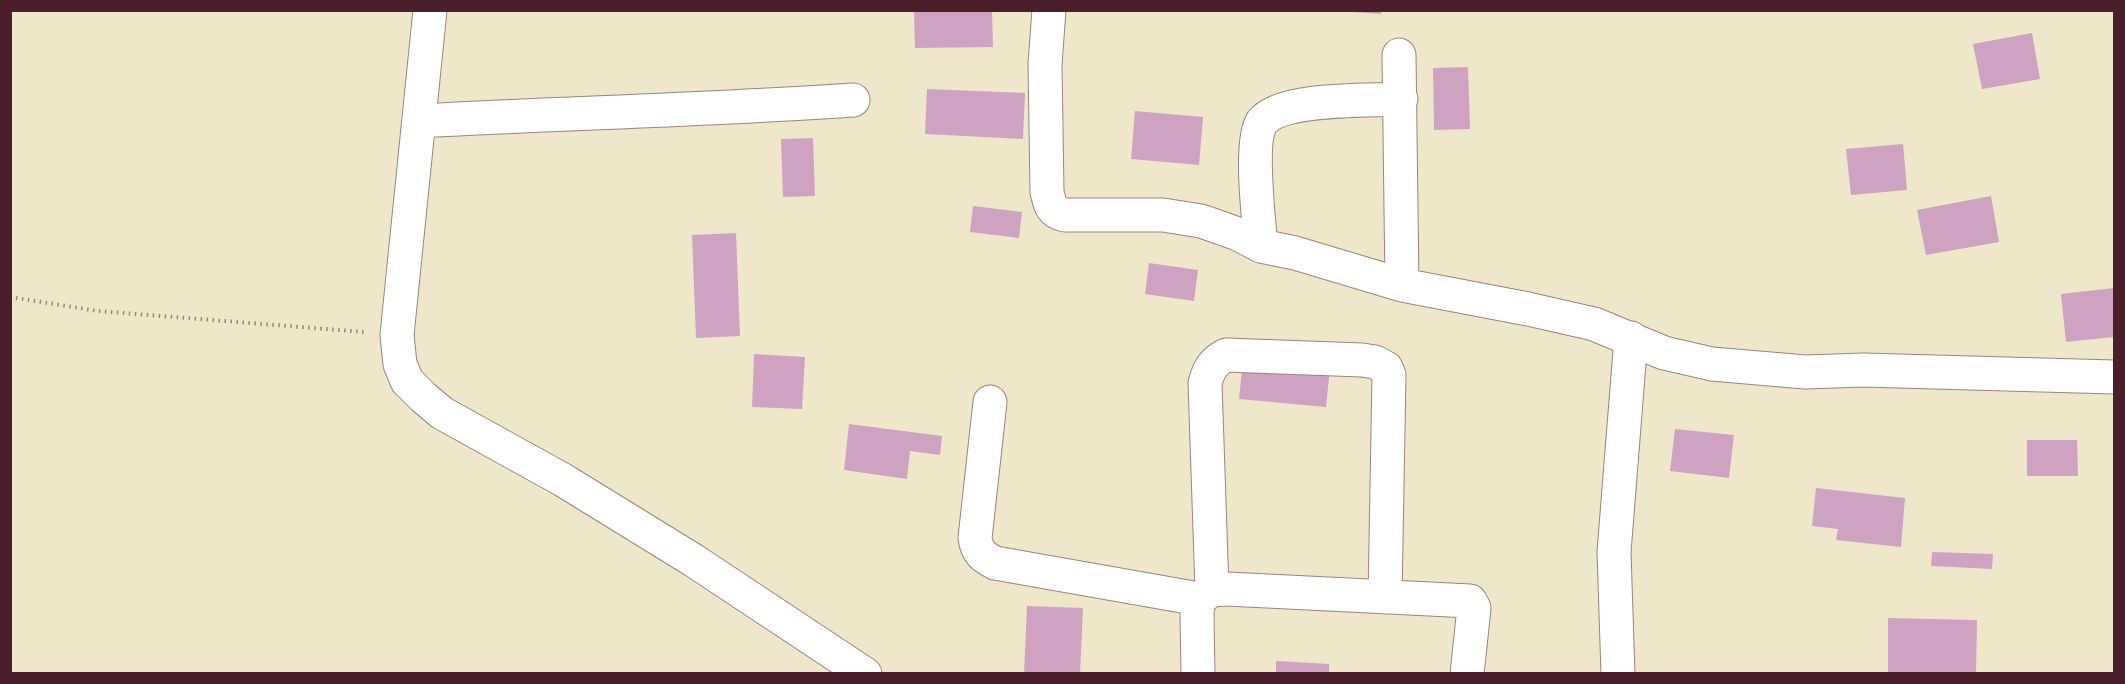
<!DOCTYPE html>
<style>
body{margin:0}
#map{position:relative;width:2125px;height:684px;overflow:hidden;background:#eee7ca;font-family:"Balsamiq Sans",sans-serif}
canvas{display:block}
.frame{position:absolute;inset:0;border:12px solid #4a1f2b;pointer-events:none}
</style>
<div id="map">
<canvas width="2125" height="684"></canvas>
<div class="frame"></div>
</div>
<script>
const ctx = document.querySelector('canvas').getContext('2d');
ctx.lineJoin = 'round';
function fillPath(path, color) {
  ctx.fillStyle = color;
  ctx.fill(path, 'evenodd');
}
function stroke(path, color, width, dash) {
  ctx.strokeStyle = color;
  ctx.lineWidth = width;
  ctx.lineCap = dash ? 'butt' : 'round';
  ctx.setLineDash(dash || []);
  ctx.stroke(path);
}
fillPath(new Path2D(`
 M914 10H992L993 47 915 48Z
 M1353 10H1381V14L1353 12Z
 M2032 33 2040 79 1982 89 1973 44Z
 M1468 67 1470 129 1434 130 1433 68Z
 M927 89 1025 93 1023 139 925 134Z
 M1135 111 1203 117 1199 165 1131 159Z
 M813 138 815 196 783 197 781 139Z
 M1903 144 1907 190 1851 195 1846 149Z
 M1991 196 1999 242 1926 255 1917 210Z
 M973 206 1022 212 1019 238 970 232Z
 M736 233 740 336 696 338 692 235Z
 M1149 263 1198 270 1194 301 1145 294Z
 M2114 288V337L2066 342 2061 294Z
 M754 354 805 357 802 409 752 407Z
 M1243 360 1330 368 1326 407 1239 399Z
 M849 424 942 436 940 455 910 451 907 479 844 470Z
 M1675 429 1734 435 1729 478 1670 471Z
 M2027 440H2077L2078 476H2027Z
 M1816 488 1905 498 1901 547 1836 540 1838 529 1812 526Z
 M1932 552 1993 554 1992 569 1931 566Z
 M1027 606 1083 608 1080 674H1024Z
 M1888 618 1977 620 1976 674H1888Z
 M1276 661 1329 664V674H1276Z`), '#cea3c2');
const minor = new Path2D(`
 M430 10 397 335 400 364 407 381 423 397 442 413 563 480 693 560 865 674
 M1049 10 1045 64 1047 192C1050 205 1051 212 1065 215H1163L1201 221 1238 234 1261 246 1295 253 1402 285 1528 309 1594 324 1664 353 1712 364 1805 372 1863 370 2114 377
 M1399 55 1402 285
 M419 121C564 113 709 110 853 100
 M1261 246C1259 222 1249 141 1262 122 1281 97 1369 101 1401 99
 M990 402 975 538C977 552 983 557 995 563L1199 599
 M1212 590 1205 383C1209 369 1213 362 1226 355L1362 360 1375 362 1386 368 1389 375 1385 597
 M1198 674 1197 613 1199 599 1212 590 1227 589 1470 601 1474 608 1467 674
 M1618 674 1614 552 1631 338`);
stroke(minor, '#9c837a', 35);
stroke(new Path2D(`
 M10 297 98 311 364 332`), '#9c837a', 4, [1.5, 4.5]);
stroke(minor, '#fff', 33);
</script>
